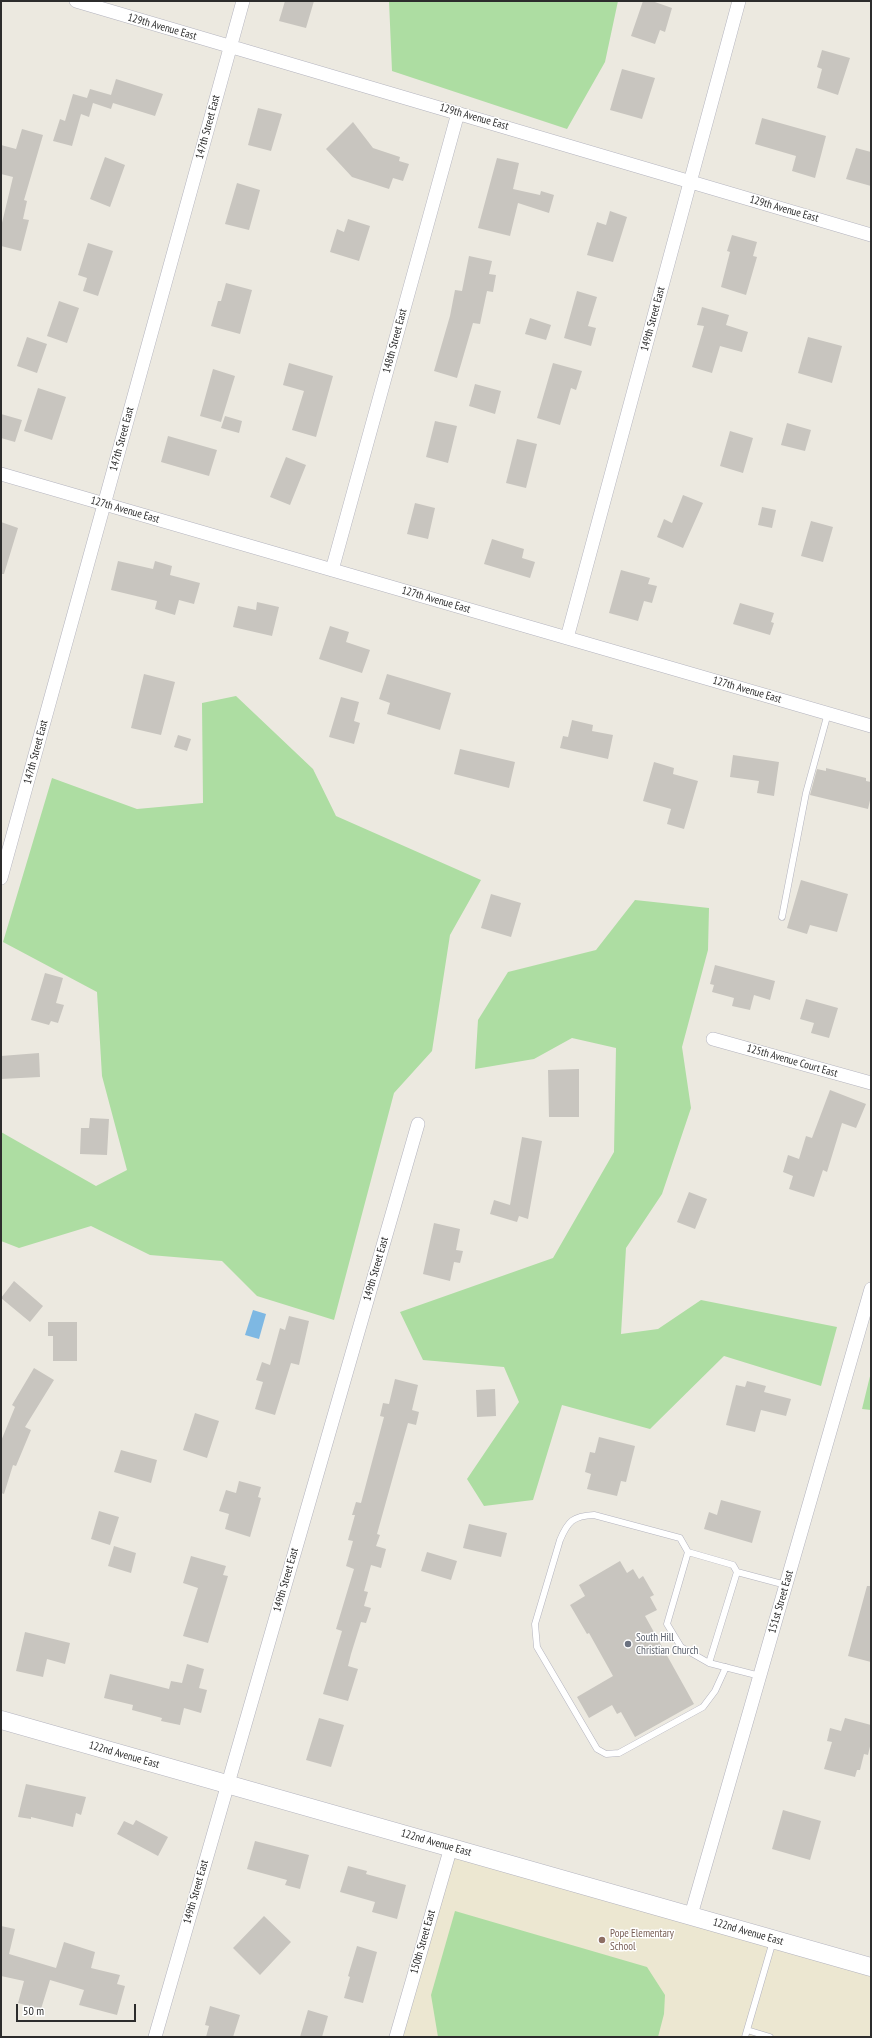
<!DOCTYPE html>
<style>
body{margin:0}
#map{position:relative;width:872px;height:2038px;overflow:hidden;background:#ece9e0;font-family:"PT Sans Narrow",sans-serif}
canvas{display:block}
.frame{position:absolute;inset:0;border:2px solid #2c2c2c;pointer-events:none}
.scale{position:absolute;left:16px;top:2004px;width:120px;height:18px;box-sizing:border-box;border:2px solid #2c2c2c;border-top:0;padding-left:5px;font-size:12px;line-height:14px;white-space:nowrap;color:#2c2c2c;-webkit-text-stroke:3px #fff;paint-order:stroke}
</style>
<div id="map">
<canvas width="872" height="2038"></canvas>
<div class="frame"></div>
<div class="scale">50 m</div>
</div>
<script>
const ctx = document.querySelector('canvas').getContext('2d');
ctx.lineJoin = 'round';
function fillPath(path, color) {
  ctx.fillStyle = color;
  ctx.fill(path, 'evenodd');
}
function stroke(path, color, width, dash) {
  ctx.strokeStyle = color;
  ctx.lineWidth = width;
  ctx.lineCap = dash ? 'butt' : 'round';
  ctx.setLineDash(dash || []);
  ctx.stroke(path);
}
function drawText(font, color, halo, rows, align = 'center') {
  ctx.font = font + ' "PT Sans Narrow",sans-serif';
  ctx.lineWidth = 3;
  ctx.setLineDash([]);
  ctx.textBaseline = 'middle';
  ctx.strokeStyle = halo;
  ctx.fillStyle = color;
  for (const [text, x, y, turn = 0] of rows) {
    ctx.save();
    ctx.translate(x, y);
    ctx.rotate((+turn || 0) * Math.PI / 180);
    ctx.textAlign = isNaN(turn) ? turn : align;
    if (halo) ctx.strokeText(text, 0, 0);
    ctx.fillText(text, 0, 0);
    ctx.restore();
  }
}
fillPath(new Path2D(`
 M451 1847 871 1965V2037H396Z`), '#ece7d1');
fillPath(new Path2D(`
 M389 1H618L605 62 567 129 392 71Z
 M236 696 313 769 336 816 481 880 450 935 432 1051 394 1093 334 1320 257 1296 222 1261 150 1255 91 1226 19 1248 1 1241V1132L96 1186 127 1170 102 1076 97 992 3 942 52 778 137 809 203 803 202 703Z
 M635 900 709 908 708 950 682 1047 691 1108 662 1194 626 1248 621 1334 658 1329 701 1300 837 1327 821 1386 724 1356 650 1429 562 1405 533 1500 484 1506 467 1479 519 1402 504 1367 423 1360 400 1312 553 1258 614 1152 616 1048 572 1038 534 1059 475 1069 478 1020 508 972 596 950Z
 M871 1372V1410L862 1409Z
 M455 1911 647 1967 665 1995 664 2014 658 2037H438L431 1995Z`), '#addda2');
fillPath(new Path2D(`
 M253 1310 266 1314 259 1339 245 1335Z`), '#7eb8e3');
fillPath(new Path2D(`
 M285 1H314L306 28 279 21Z
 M643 1H652L672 8 665 32 660 30 655 44 631 36Z
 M822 50 850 58 838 95 817 88 822 69 817 67Z
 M622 69 655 78 642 119 610 110Z
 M116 79 163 94 155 116 113 103 111 109 93 103 89 117 81 114 72 146 53 141 60 119 65 121 73 94 87 98 90 89 111 95Z
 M258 108 282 114 271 151 248 145Z
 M762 118 826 136 815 178 792 171 796 156 755 144Z
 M353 122 373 148 400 157 399 161 409 164 403 181 393 178 389 189 352 177 326 149Z
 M22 129 43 135 24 200 27 201 23 219 29 220 21 251 1 246V227L13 177 1 174V145L16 149Z
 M856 148 871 152V186L846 179Z
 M105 157 125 165 110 207 90 199Z
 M497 158 519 163 513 189 540 195 541 191 554 195 549 213 518 203 510 236 478 228Z
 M237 183 260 190 249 230 225 224Z
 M610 211 627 217 613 262 587 255 597 222 606 225Z
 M348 219 370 226 359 261 330 252 337 229 344 232Z
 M732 235 757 242 753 256 757 257 746 295 721 287 730 252 727 251Z
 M88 243 113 251 98 296 83 291 87 278 78 275Z
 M469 256 492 261 489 274 496 275 493 292 487 291 480 324 473 323 457 378 434 371 450 316 455 290 462 291Z
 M226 283 252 290 240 334 211 326 218 301H221Z
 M577 291 597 297 588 326 596 328 591 346 564 338Z
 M59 301 79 308 67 343 47 336Z
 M702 307 729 315 726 325 748 332 742 352 720 346 712 373 692 367 704 326 697 325Z
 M530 318 551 325 546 340 525 334Z
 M27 337 47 344 37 373 17 366Z
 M808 337 842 346 832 383 798 373Z
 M289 363 333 376 316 437 292 430 304 391 283 385Z
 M553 363 582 371 576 390 571 388 560 425 537 418Z
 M213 369 235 376 221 422 200 416Z
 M475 384 501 391 495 414 469 406Z
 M38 388 66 397 52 440 24 431Z
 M1 414 22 420 15 442 1 438Z
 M225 416 242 421 239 433 221 428Z
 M435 421 457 426 448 463 426 457Z
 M787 423 811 430 805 451 781 445Z
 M730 431 753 438 743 473 720 466Z
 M168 436 217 450 209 476 161 462Z
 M517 439 537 444 526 488 506 483Z
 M286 457 306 465 290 505 270 497Z
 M683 495 703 503 683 548 657 537 664 519 672 523Z
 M415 503 435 508 428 539 407 534Z
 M762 507 776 510 772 528 758 525Z
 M811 521 833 527 823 562 801 556Z
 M1 522 18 528 4 574H1Z
 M492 539 524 549 522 558 535 562 530 578 484 564Z
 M118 561 153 569 155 561 172 566 170 575 200 583 194 604 179 600 175 615 155 609 157 601 111 590Z
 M621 570 650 578 648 584 657 586 652 603 644 601 638 621 609 613Z
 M257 602 279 607 272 636 233 627 238 606 256 610Z
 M740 603 774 613 771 622 774 623 770 635 733 624Z
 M330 626 349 632 346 642 370 650 362 673 319 659Z
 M144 674 175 682 161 735 131 728Z
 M387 674 451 693 440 730 387 714 390 703 379 699Z
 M341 697 359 702 354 721 360 723 354 744 329 737Z
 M572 720 593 725 592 731 613 735 608 759 560 748 563 736 568 737Z
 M178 735 191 739 187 751 174 747Z
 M460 749 515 762 509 788 454 774Z
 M733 755 779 762 774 796 757 793 759 781 730 777Z
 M654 762 674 768 673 774 698 781 684 829 667 824 671 809 643 801Z
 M826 768 866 778V781L871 782V796L868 809 810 795 817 769 826 771Z
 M801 880 848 894 837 932 810 925 807 934 787 928Z
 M491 894 521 903 511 937 481 928Z
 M715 965 775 981 770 1000 754 995 750 1010 732 1006 734 998 712 992 714 985 710 984Z
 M45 973 63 978 56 1003 64 1005 58 1023 51 1021 49 1025 31 1020Z
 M806 999 838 1008 829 1038 811 1033 814 1023 800 1019Z
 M39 1053 40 1077 1 1079V1056Z
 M579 1069V1117H549L548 1070Z
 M830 1090 866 1104 856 1128 842 1123 827 1172 823 1170 814 1197 789 1189 793 1176 783 1172 788 1155 799 1159 806 1136 812 1138Z
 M90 1118 109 1119 107 1155 80 1154 81 1128H89Z
 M522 1137 542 1141 528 1219 519 1216 517 1222 490 1214 494 1200 510 1205Z
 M689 1192 707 1199 695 1229 677 1222Z
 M434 1223 460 1229 456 1250 463 1251 460 1263 454 1262 450 1281 423 1274Z
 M14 1281 43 1306 30 1322 1 1298Z
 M289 1316 309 1321 299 1365 291 1363 275 1415 255 1409 263 1382 256 1380 262 1362 270 1365 280 1328 285 1330Z
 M48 1322H77V1361H53V1336H48Z
 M34 1368 54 1380 25 1427 31 1430 16 1466 13 1465 4 1494 1 1493V1441L15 1407 12 1405Z
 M395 1379 418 1385 412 1410 419 1412 416 1425 408 1423 377 1534 380 1535 376 1546 386 1549 381 1568 371 1565 364 1591 368 1592 364 1606 371 1608 366 1623 361 1622 351 1654 348 1666 358 1669 348 1701 323 1694 342 1631 336 1629 354 1569 346 1566 353 1541 348 1540 355 1515H352L356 1502 361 1503 384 1417 380 1416 383 1403 389 1404Z
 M747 1381 766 1386 764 1392 791 1399 786 1416 761 1410 755 1432 726 1425 736 1385 745 1387Z
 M495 1389 496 1416 477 1417 476 1390Z
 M195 1413 219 1421 207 1458 183 1450Z
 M599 1437 635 1446 626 1482 621 1481 617 1496 587 1489 591 1474 585 1472 590 1452 595 1453Z
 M121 1450 157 1460 151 1483 114 1472Z
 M239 1481 261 1487 258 1497 261 1498 250 1537 225 1529 229 1514 219 1511 226 1490 236 1493Z
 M721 1500 761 1511 752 1543 704 1529 709 1512 717 1515Z
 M99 1511 119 1517 110 1545 91 1539Z
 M469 1524 507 1533 501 1557 463 1548Z
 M114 1546 136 1553 131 1573 108 1566Z
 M427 1552 457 1561 451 1580 421 1571Z
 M191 1556 226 1566 223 1575 228 1576 208 1643 183 1636 198 1588 183 1583Z
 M620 1561 627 1573 633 1569 639 1579 643 1576 654 1595 650 1597 657 1610 645 1616 694 1704 635 1737 621 1712 617 1714 612 1705 589 1718 577 1697 613 1676 589 1633 587 1634 570 1605 585 1596 579 1585Z
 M867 1586H871V1662L848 1656Z
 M25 1632 70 1643 65 1664 47 1659 43 1677 16 1671Z
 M187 1664 204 1669 199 1688 207 1690 201 1713 184 1708 180 1725 161 1721 162 1718 132 1710 133 1705 104 1698 110 1674 169 1689 171 1681 182 1683Z
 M319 1718 344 1725 331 1767 306 1760Z
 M845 1718 871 1725V1742L868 1755 864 1754 860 1770H857L855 1777 824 1769 832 1742 827 1741 830 1728 841 1731Z
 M26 1784 86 1797 81 1815 76 1813 73 1827 31 1817V1819L18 1817Z
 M783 1810 821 1821 810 1860 772 1849Z
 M136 1820 168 1837 158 1856 117 1834 124 1821 133 1825Z
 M255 1841 309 1855 300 1889 285 1885 287 1880 247 1869Z
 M348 1866 367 1871 366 1874 406 1885 397 1919 372 1912 375 1902 340 1892Z
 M264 1916 291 1942 260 1975 233 1948Z
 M1 1926 15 1929 9 1954 56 1968 64 1942 95 1952 91 1968 120 1975 117 1984 125 1986 117 2015 79 2005 84 1990 50 1980 41 2009 18 2003 24 1981 1 1976Z
 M357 1946 377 1952 363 2003 344 1998 350 1977 348 1976Z
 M210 2006 240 2015 233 2037H206L209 2026 205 2025Z
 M308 2010 328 2016 322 2037H300Z`), '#c8c5bf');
const service = new Path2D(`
 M782 917 806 793 828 713
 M688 1552 667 1624 681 1647 709 1663 760 1676
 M737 1572 786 1585
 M709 1663 737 1572 733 1565 688 1552 680 1538 594 1515C573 1516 568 1521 560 1540L535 1624 537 1647 597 1749 606 1754 619 1753 703 1707 715 1691 726 1667
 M747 2030 770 2037
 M745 2037 773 1941`);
const minor = new Path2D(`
 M76 1 871 235
 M1 474 871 726
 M332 570 458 113
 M567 638 739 1
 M1 878 243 1
 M713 1039 871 1083
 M691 1915 871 1289
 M155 2037 418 1124
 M396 2037 451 1847`);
const secondary = new Path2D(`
 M1 1720 871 1967`);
stroke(service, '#b3b3be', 7);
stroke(minor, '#b3b3be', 14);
stroke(secondary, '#b3b3be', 19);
stroke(service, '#fff', 6);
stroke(minor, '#fff', 13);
stroke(secondary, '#fff', 18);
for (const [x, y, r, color] of [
 [628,1644,4,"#6b7280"],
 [602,1940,4,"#8d6e63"]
]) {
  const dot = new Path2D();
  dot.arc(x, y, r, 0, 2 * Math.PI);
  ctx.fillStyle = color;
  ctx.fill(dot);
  stroke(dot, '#fff', 1.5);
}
drawText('11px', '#2c2c2c', '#fff', [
 ["129th Avenue East",162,27,16],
 ["129th Avenue East",474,117,16],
 ["147th Street East",208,127,-75],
 ["129th Avenue East",784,209,16],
 ["149th Street East",653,319,-75],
 ["148th Street East",395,341,-75],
 ["147th Street East",122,439,-75],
 ["127th Avenue East",125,510,16],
 ["127th Avenue East",436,600,16],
 ["127th Avenue East",747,690,16],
 ["147th Street East",36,752,-75],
 ["125th Avenue Court East",792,1061,16],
 ["149th Street East",376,1269,-74],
 ["149th Street East",286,1580,-74],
 ["151st Street East",781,1602,-74],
 ["122nd Avenue East",124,1755,16],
 ["122nd Avenue East",436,1843,16],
 ["149th Street East",196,1892,-74],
 ["122nd Avenue East",748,1932,16],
 ["150th Street East",423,1942,-74]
]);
drawText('11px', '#5b616d', '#fff', [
 ["South Hill",636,1638],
 ["Christian Church",636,1651]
], 'left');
drawText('11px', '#785e54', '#fff', [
 ["Pope Elementary",610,1934],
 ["School",610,1947]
], 'left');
</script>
